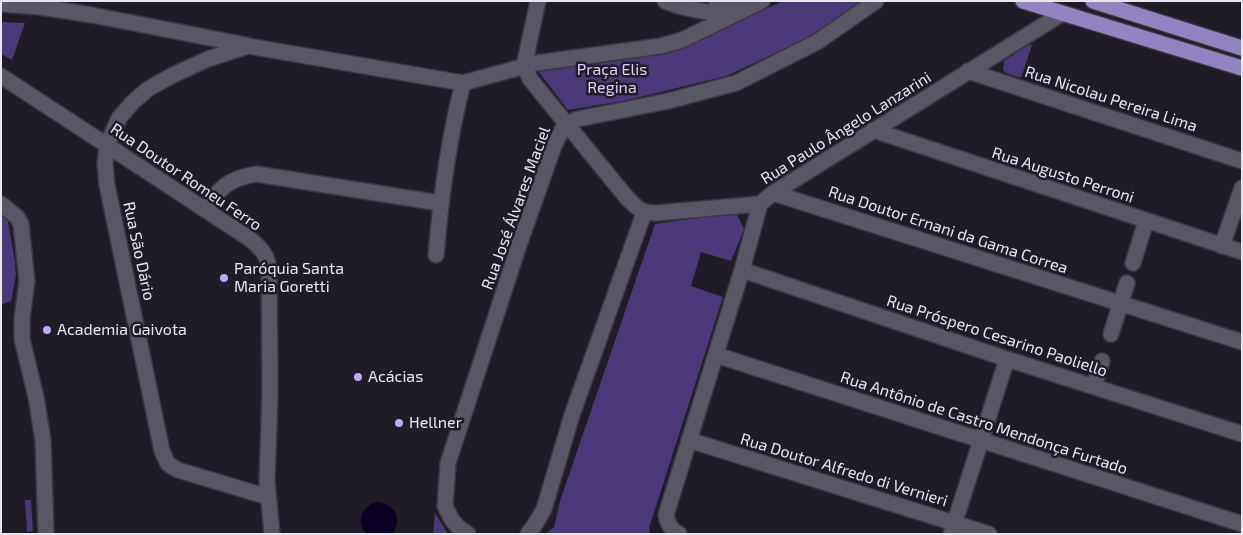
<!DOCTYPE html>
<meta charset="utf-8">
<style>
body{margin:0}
#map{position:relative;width:1243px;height:535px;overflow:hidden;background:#1f1c28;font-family:"Exo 2",sans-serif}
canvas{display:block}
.frame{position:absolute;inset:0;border:2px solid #e8e6ef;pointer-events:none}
</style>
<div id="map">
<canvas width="1243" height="535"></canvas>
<div class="frame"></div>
</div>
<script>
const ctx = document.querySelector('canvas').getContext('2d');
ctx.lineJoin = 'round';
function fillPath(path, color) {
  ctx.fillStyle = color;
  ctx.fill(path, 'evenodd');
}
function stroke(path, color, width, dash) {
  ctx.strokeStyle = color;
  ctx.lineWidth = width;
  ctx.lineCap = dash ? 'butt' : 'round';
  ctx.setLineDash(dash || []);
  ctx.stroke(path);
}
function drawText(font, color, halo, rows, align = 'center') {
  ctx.font = font + ' "Exo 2",sans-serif';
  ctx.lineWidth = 5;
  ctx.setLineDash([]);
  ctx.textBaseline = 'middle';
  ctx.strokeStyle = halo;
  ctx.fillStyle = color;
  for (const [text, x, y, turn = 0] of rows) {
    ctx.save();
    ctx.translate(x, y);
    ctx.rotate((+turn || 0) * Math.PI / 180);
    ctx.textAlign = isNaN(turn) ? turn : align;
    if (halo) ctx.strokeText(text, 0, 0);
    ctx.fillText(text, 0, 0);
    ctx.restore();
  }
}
fillPath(new Path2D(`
 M783 1H866L798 43 726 76 628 100 568 110 538 71 610 56 690 43Z
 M1 22 25 23 12 60 1 54Z
 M1029 44 1032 45 1021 78 1006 73 1003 70 1004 61Z
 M1 214 8 221 15 262 16 275 11 301 1 305Z
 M725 214 737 215 744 229 731 261 701 252 691 286 723 297 649 528 650 534H545L554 527 560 501 655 224Z
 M25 500H31L33 531 27 532Z
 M435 513 448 534H433Z`), '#4b3878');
fillPath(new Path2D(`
 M378 502C395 504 403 520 392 534H366C356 520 362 505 378 502Z`), '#0b0023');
const minor = new Path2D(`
 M538 1 524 66 530 79 627 198C638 208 640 213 656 213L760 204
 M665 1C686 10 709 12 731 15
 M716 1 750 6
 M1 4 40 7 92 15 246 45
 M968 71 1242 161
 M1 76 250 239C261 248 268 255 269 270L270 393 267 481 272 534
 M873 130 1242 252
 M773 193 1242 342
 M1 204 17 217 21 224 27 281 22 318V339L36 397 43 440 46 534
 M205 210C220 187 228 179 256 174L440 203
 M1222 246 1242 188
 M436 255C441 195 448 141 463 83
 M1133 263 1146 221
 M742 270 1007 359 1242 434
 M1111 334 1127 283
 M716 355 1242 524
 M1094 386 1102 361
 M689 440 989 534
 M268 497 178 470 168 464 162 451 107 185 105 164 107 145 119 118 133 102 148 89 173 75 208 59 248 46 463 83 536 63 661 46 682 40 762 1
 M468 534 459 528 452 520 445 506 448 463 519 245 554 146 565 124 578 119 668 101 736 83 817 42 876 1
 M528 534 536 523 544 509 572 415 644 213
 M679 534C671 529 668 525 666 515L742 270 760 204 773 193 1063 13
 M951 534 1007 359`);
const major = new Path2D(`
 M1023 1 1242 68
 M1093 1 1242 48`);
stroke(minor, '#3a3742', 18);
stroke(major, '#3a3742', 18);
stroke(minor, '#595665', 15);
stroke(major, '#9283c1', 15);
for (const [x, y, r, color] of [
 [224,278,5,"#bcaaf6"],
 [47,330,5,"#bcaaf6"],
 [358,377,5,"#bcaaf6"],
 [399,423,5,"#bcaaf6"]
]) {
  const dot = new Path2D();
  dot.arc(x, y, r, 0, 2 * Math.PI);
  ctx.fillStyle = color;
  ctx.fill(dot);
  stroke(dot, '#1f1c28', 2);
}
drawText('16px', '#d9d1f9', '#1f1c28', [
 ["Praça Elis",612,70],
 ["Regina",612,88]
]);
drawText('16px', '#e8e6ef', '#1f1c28', [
 ["Rua Nicolau Pereira Lima",1111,99,18],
 ["Rua Paulo Ângelo Lanzarini",846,128,-32],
 ["Rua Augusto Perroni",1063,175,18],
 ["Rua Doutor Romeu Ferro",186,177,34],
 ["Rua José Álvares Maciel",516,208,-70],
 ["Rua Doutor Ernani da Gama Correa",948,230,18],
 ["Rua São Dário",139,251,78],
 ["Rua Próspero Cesarino Paoliello",997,336,18],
 ["Rua Antônio de Castro Mendonça Furtado",984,423,18],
 ["Rua Doutor Alfredo di Vernieri",844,470,17]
]);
drawText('16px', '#e8e6ef', '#1f1c28', [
 ["Paróquia Santa",234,269],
 ["Maria Goretti",234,287],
 ["Academia Gaivota",57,330],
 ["Acácias",368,377],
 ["Hellner",409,423]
], 'left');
</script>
